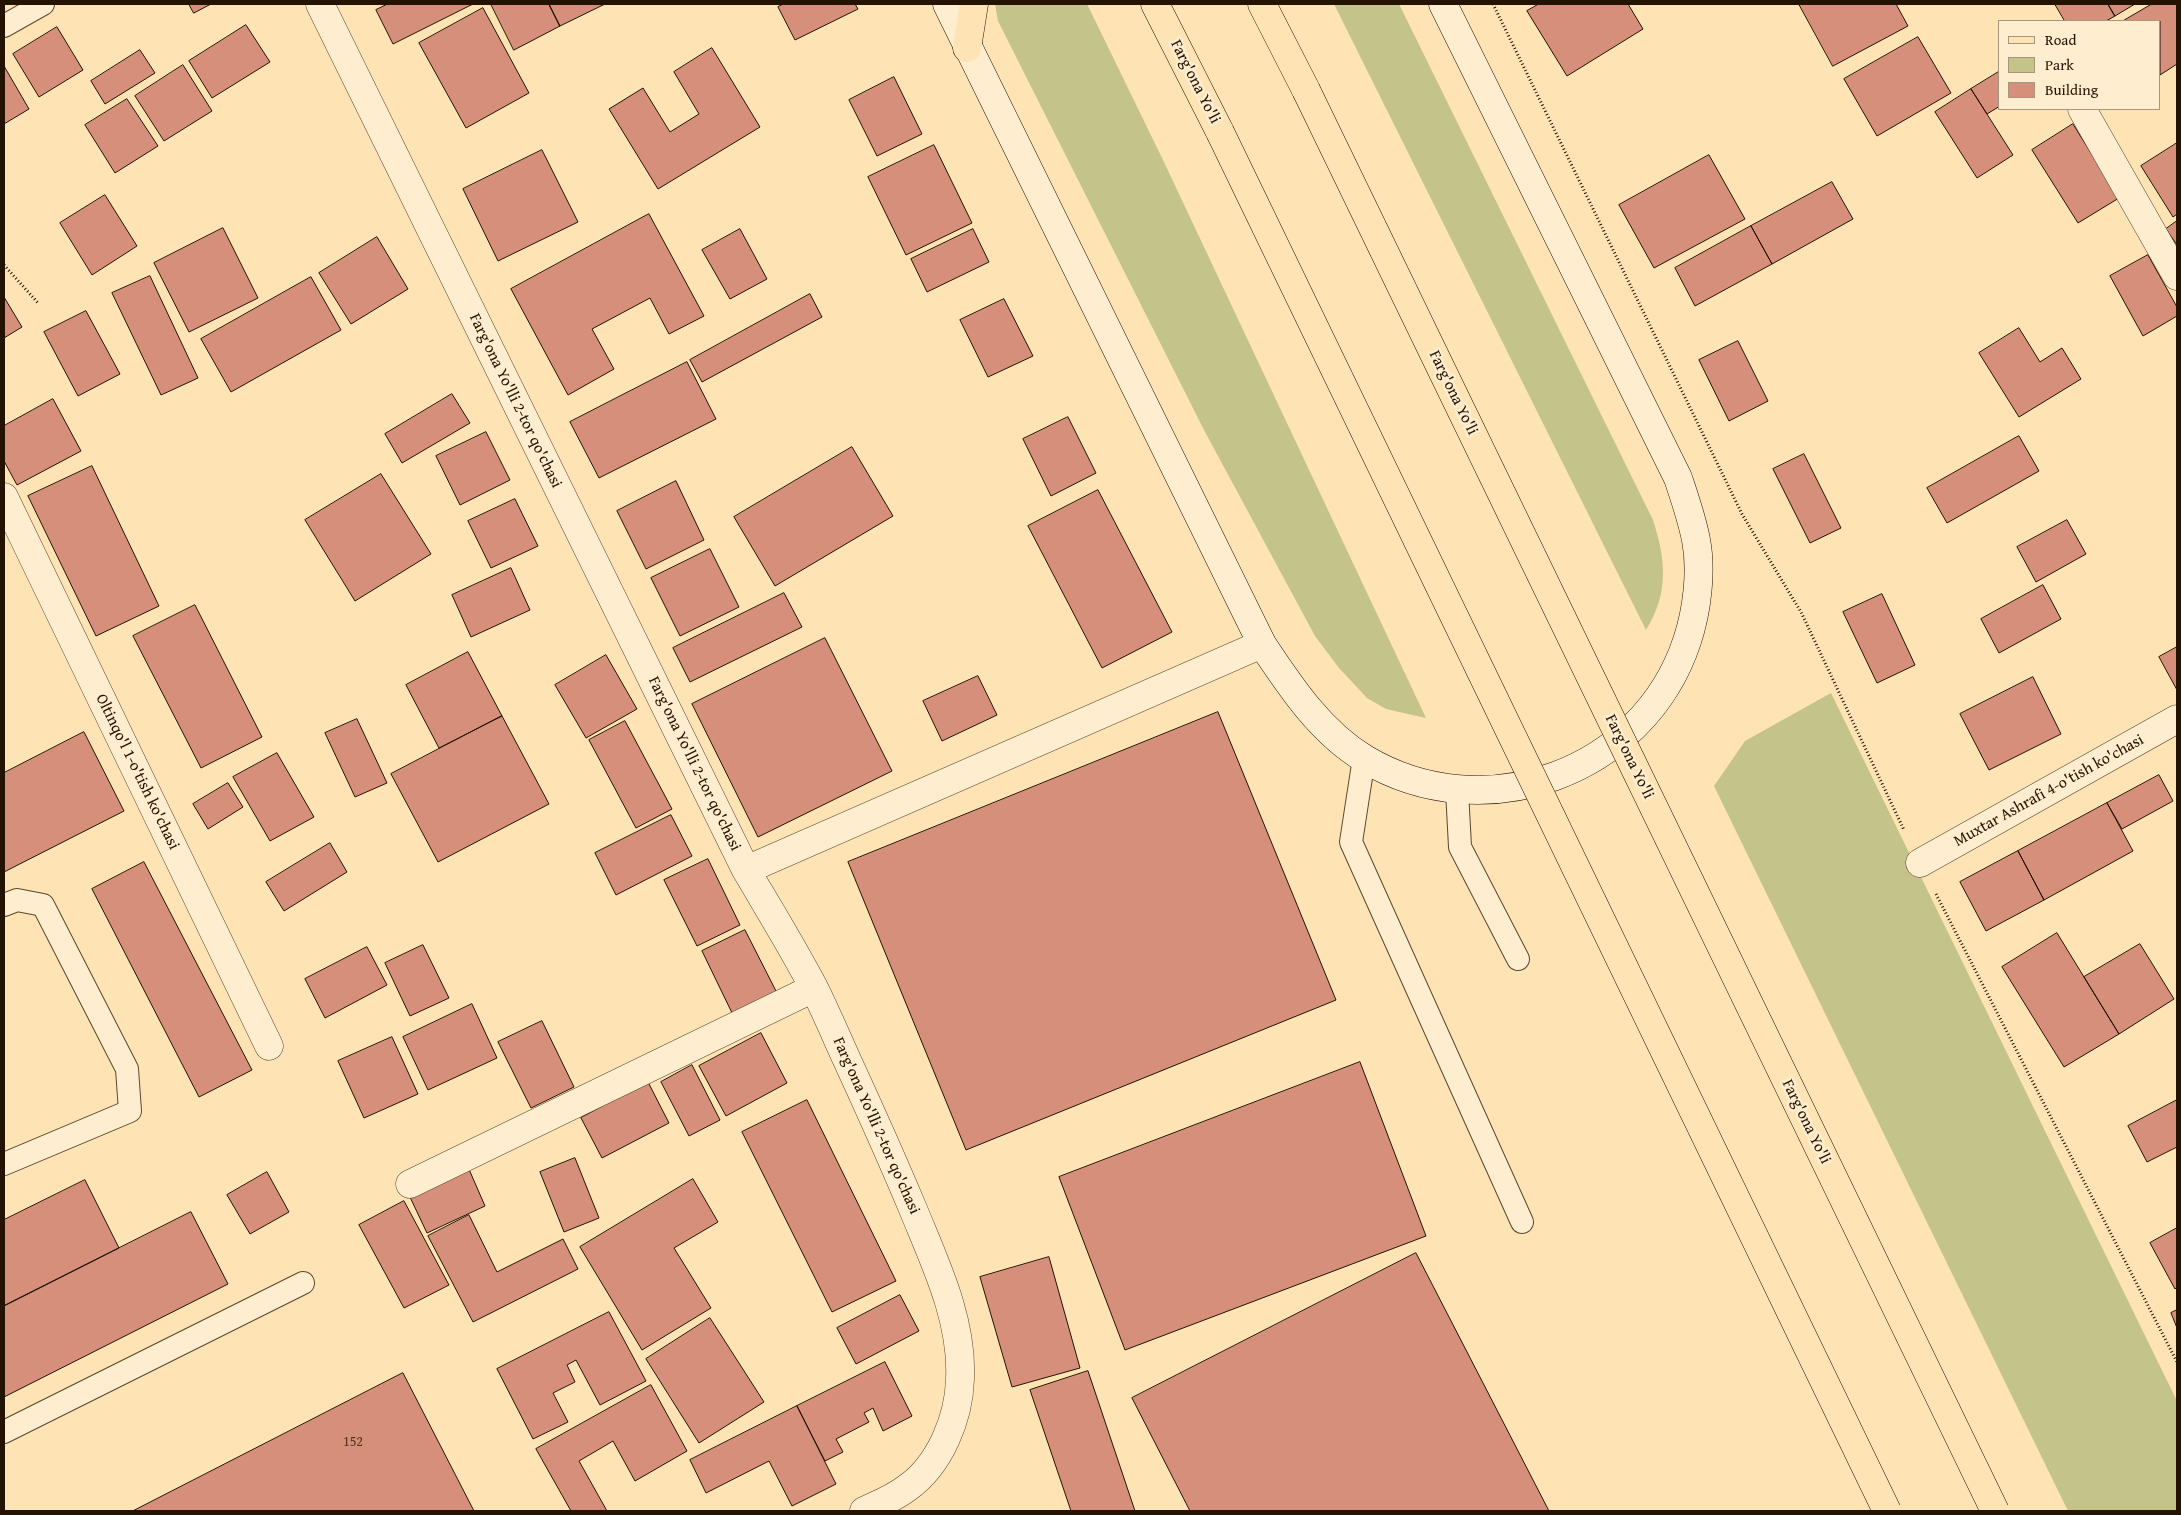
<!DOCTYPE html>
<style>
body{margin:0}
#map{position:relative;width:2181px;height:1515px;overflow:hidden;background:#fee3b4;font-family:"Gentium Book Plus",serif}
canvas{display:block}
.frame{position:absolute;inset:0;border:5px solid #241301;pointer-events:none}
.legend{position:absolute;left:1998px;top:20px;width:162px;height:90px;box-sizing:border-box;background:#feedce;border:1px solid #a7967c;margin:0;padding:6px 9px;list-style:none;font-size:15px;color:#241301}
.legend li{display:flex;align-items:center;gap:10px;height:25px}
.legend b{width:25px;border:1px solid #a7967c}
</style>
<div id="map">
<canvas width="2181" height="1515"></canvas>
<div class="frame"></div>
<ul class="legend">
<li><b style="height:6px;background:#fee3b4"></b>Road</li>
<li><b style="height:14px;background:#c4c38a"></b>Park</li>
<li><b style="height:14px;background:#d68f7a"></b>Building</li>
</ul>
</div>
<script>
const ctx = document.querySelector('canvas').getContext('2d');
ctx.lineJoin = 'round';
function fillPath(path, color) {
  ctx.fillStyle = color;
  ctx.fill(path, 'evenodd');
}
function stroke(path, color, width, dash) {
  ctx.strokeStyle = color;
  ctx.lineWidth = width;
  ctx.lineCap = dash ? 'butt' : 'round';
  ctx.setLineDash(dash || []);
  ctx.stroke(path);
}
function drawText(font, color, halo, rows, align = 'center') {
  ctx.font = font + ' "Gentium Book Plus",serif';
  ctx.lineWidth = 5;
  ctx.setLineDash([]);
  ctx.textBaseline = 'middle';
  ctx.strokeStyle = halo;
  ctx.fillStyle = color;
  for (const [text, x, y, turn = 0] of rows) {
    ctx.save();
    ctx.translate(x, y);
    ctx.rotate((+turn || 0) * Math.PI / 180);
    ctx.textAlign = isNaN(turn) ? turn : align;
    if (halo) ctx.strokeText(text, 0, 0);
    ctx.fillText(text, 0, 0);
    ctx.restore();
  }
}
fillPath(new Path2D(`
 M995 4H1087L1163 160 1426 718 1386 709 1367 698 1339 668 1315 636 1204 430 998 21Z
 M1334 4H1399L1653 520C1666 560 1669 593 1646 630Z
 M1831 693 2177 1401V1511H2068L1714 786 1745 741Z`), '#c4c38a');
const building = new Path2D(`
 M189 4H211L194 13Z
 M388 4H473L393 44 376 10Z
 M491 4H549L560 26 514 50Z
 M549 4H605L560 26Z
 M784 4H855L858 9 795 40 778 7Z
 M1539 4H1628L1643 29 1567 76 1527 11Z
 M1799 4H1896L1908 26 1833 66Z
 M2055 4H2108L2115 16 2106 21H2065Z
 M2108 4H2135L2115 16Z
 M2152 4H2177V64L2160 75V21H2123Z
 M483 8 529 93 466 128 419 43Z
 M246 25 270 62 212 98 189 61Z
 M57 27 83 70 39 97 13 54Z
 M1918 37 1951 93 1877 136 1844 79Z
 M712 48 760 127 658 189 609 109 643 88 670 132 699 114 674 72Z
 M140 50 155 73 105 104 91 81Z
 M183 65 212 111 164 141 135 96Z
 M4 66 29 109 4 124Z
 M2000 71V106L1987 114 1971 89Z
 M894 77 922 134 877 156 849 100Z
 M1971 89 2013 155 1977 178 1935 112Z
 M127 99 158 146 115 173 85 125Z
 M2073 124 2119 198 2078 223 2032 150Z
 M2177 143V214L2173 217 2141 166Z
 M934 145 972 223 906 255 868 177Z
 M542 150 578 222 498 261 463 189Z
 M1709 155 1745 219 1654 268 1619 205Z
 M1832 182 1853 219 1772 264 1751 226Z
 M105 195 137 246 92 275 60 223Z
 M649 214 704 316 669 334 650 298 592 329 614 369 568 395 511 289Z
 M2177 221V245L2166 229Z
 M1751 226 1772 264 1695 306 1675 268Z
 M223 228 258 298 189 332 154 263Z
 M740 229 767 279 730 299 702 250Z
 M973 229 989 262 927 292 911 259Z
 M377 237 408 289 351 324 319 273Z
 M2148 255 2177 307V316L2143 336 2110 276Z
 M150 276 198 378 161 395 112 293Z
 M311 277 341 330 231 392 201 339Z
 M810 294 822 317 702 382 690 360Z
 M4 297 22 327 4 338Z
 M1004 299 1033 356 988 377 960 320Z
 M86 311 120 374 78 396 44 332Z
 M2019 328 2040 362 2062 348 2081 379 2019 417 1979 353Z
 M1738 341 1768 401 1729 421 1699 360Z
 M687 362 716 419 599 478 570 422Z
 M452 394 470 423 402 463 385 434Z
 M53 399 81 451 17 485 4 461V426Z
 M1068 417 1096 473 1051 496 1023 439Z
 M486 432 510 480 460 505 436 456Z
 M2019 436 2039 471 1947 523 1927 488Z
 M852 447 893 516 775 586 734 517Z
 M1804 454 1841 528 1810 543 1773 469Z
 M92 466 159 606 96 636 28 496Z
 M381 474 431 554 355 601 305 520Z
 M676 481 704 540 646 569 617 511Z
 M1098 490 1172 632 1102 668 1028 526Z
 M515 499 538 546 491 568 468 521Z
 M2067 520 2086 554 2036 582 2017 547Z
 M710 549 739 607 680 636 651 578Z
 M511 568 530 610 471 637 452 595Z
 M2043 585 2061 619 1999 653 1981 619Z
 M784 593 802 627 690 682 673 648Z
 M1882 594 1915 665 1877 683 1843 612Z
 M195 605 262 737 201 768 133 636Z
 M825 638 892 771 758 837 692 704Z
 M2177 647V690L2159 657Z
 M468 652 502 716 439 748 406 685Z
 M606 655 637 709 586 738 555 685Z
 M978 676 997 715 942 741 923 701Z
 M2033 677 2061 734 1989 770 1960 714Z
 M1218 712 1336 1000 966 1150 848 862Z
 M502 716 549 804 438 862 391 774Z
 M357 719 387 783 355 797 325 733Z
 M625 721 672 809 636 828 589 740Z
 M84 732 124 811 4 872V773Z
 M277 753 314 817 270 841 233 777Z
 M2159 775 2173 801 2122 829 2107 803Z
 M228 783 243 807 208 829 193 804Z
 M2107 803 2133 851 2044 900 2018 851Z
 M671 815 692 856 616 895 595 853Z
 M330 843 347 872 284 911 266 882Z
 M2018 851 2044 900 1986 931 1960 882Z
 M708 859 740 925 697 946 664 880Z
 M144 862 252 1070 199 1097 92 889Z
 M745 930 778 995 734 1017 702 951Z
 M2057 933 2119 1034 2064 1067 2002 967Z
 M2140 944 2174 999 2119 1034 2084 977Z
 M423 945 449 998 410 1016 385 963Z
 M367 947 387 985 325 1018 305 979Z
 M472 1004 497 1058 428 1090 403 1037Z
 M542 1021 574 1087 531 1108 498 1042Z
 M761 1033 787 1083 726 1116 699 1066Z
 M392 1037 418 1094 364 1118 338 1061Z
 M1360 1062 1426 1236 1125 1350 1059 1177Z
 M692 1065 720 1120 689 1136 661 1082Z
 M648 1082 669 1123 602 1158 581 1118Z
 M807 1100 896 1281 832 1312 742 1132Z
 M2177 1100V1147L2147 1162 2128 1126Z
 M575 1158 599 1218 564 1232 540 1172Z
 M468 1167 485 1206 427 1233 409 1195Z
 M267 1172 289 1212 250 1234 227 1195Z
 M693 1179 718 1222 674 1248 711 1308 642 1350 580 1247Z
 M85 1180 119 1248 4 1306V1220Z
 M404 1201 449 1285 404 1308 359 1225Z
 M191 1212 228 1284 4 1397V1306Z
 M469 1215 497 1272 563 1239 578 1269 473 1322 428 1236Z
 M2177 1228V1287L2175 1289 2150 1243Z
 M1416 1253 1549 1511H1190L1132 1398Z
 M1049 1257 1080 1368 1012 1387 980 1277Z
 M900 1295 919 1331 856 1364 837 1328Z
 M2177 1310V1328L2171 1313Z
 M609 1312 646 1381 600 1405 576 1360 567 1365 575 1382 553 1393 568 1422 533 1439 497 1369Z
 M710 1318 764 1402 699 1443 646 1359Z
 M885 1362 912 1416 883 1431 873 1408 864 1413 869 1422 836 1439 843 1452 825 1461 797 1406Z
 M1088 1371 1135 1511H1071L1030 1390Z
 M403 1373 474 1511H133Z
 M651 1385 687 1451 635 1481 613 1441 579 1461 607 1511H571L536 1449Z
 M797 1406 836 1484 792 1506 769 1461 706 1493 690 1460Z`);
fillPath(building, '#d68f7a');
stroke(building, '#241301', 1);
const service = new Path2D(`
 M4 26 43 4
 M1364 758 1351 842 1522 1222
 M1457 790 1460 847 1518 959
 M4 905 17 900 43 905 127 1069 130 1111 4 1164
 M4 1432 303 1283`);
const minor = new Path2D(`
 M320 4 746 870C769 909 793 948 814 988 826 1012 836 1036 847 1060 870 1110 892 1159 913 1209 935 1263 963 1320 960 1379 959 1418 940 1465 907 1488 894 1498 879 1504 864 1511
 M2082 109 2177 276
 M4 497 269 1046
 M1920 863 2177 719
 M746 870 1262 644
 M410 1184 814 988`);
const secondary = new Path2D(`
 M947 4 1262 644C1290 686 1320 732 1365 759 1484 830 1643 774 1687 641 1697 611 1702 571 1696 540 1692 519 1685 499 1678 478L1443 4`);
const primary = new Path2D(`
 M1155 4 1220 132
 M1262 4 1306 90
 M967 48 974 4`);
stroke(service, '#5a472e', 24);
stroke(minor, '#5a472e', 29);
stroke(secondary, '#241301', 29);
stroke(primary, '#241301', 29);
stroke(new Path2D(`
 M1493 4 1742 514 1801 612 1904 830
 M4 265 39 304
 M1936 894 2177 1362`), '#241301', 3, [1, 2.5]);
stroke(service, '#feedce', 22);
stroke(minor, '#feedce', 28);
stroke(secondary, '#feedce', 28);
stroke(primary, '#fee3b4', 28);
const primaryBridge = new Path2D(`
 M1306 90 1995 1511
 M1220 132 1887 1511`);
stroke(primaryBridge, '#241301', 29, []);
stroke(primaryBridge, '#fee3b4', 28);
drawText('14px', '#50321f', null, [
 ["152",353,1442]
]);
drawText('16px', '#241301', '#feedce', [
 ["Farg'ona Yo'li",1195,82,63],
 ["Farg'ona Yo'li",1453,393,64],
 ["Farg'ona Yo'lli 2-tor qo'chasi",515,401,64],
 ["Farg'ona Yo'li",1629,757,64],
 ["Farg'ona Yo'lli 2-tor qo'chasi",694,764,64],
 ["Oltinqo'l 1-o'tish ko'chasi",137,772,64],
 ["Muxtar Ashrafi 4-o'tish ko'chasi",2049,791,-29],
 ["Farg'ona Yo'li",1806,1122,64],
 ["Farg'ona Yo'lli 2-tor qo'chasi",876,1126,66]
]);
</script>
